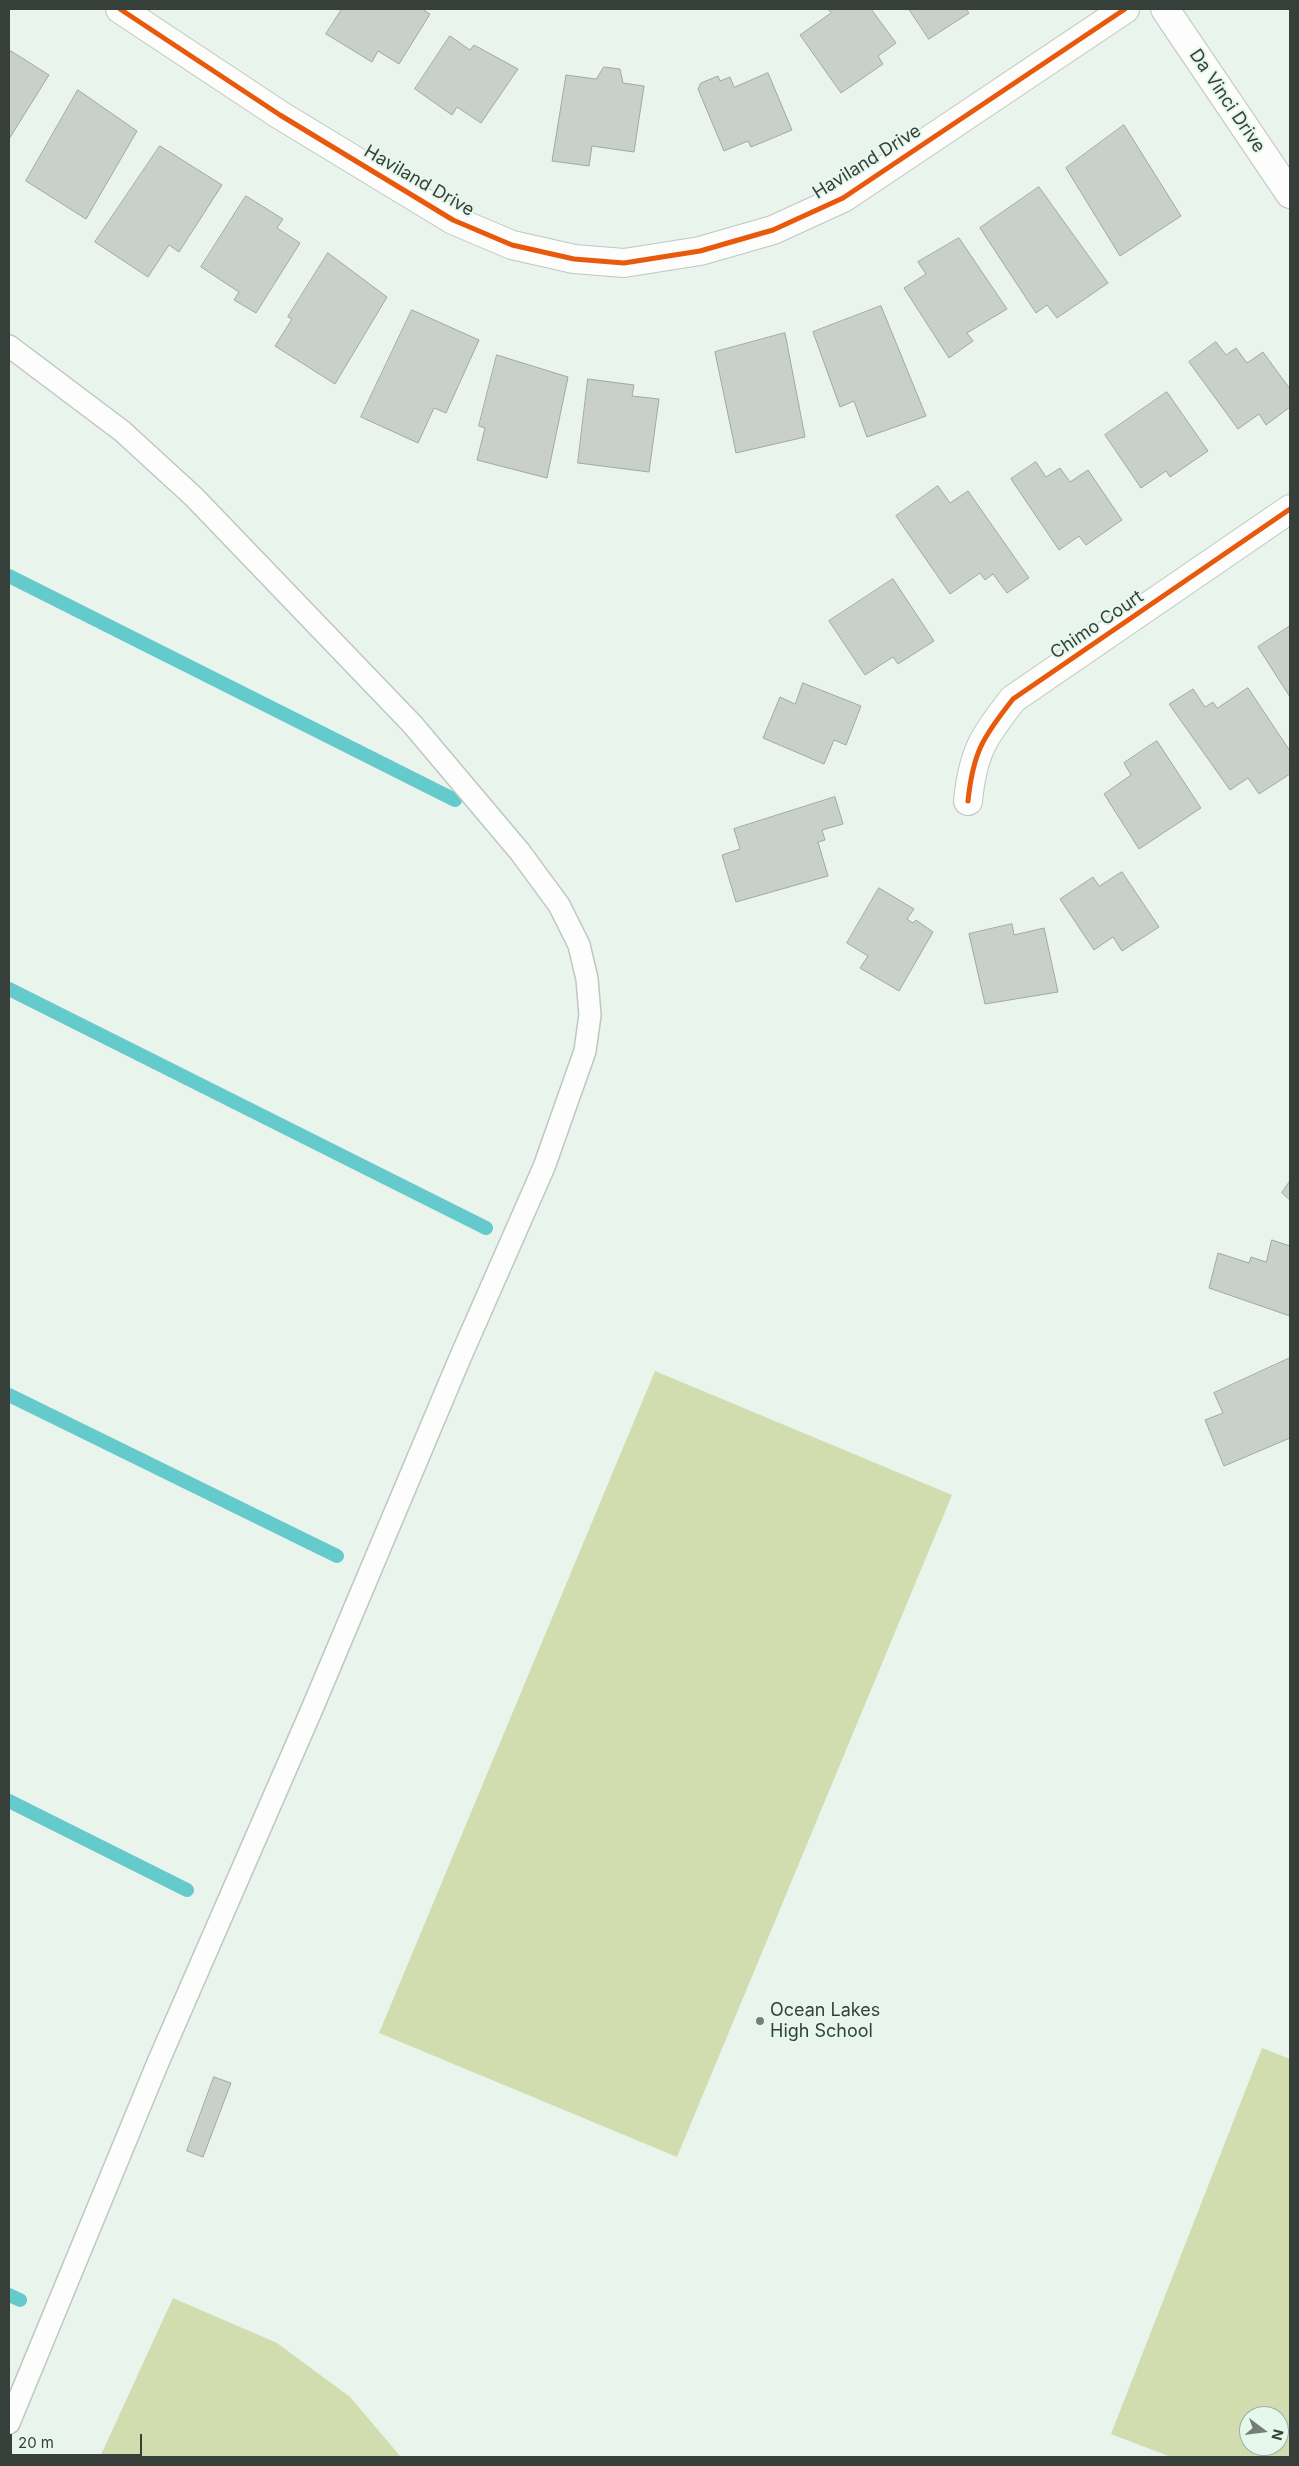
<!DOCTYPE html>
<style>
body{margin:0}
#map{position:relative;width:1299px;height:2466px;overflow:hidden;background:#e9f4ed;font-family:Inter,sans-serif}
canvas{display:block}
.frame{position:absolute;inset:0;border:10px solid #373f3a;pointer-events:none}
.north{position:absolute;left:1239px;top:2406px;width:50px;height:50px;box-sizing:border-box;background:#e4f9ec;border:1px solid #9fafa5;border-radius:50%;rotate:105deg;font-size:14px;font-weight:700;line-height:20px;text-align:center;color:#373f3a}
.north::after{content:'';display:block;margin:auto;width:18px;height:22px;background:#757e79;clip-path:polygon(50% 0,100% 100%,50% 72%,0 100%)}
.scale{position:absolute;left:10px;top:2434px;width:132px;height:22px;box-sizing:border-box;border:2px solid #373f3a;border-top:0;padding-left:6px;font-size:15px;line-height:18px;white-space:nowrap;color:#373f3a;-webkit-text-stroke:4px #e4f9ec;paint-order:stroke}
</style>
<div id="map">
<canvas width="1299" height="2466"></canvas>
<div class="frame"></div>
<div class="north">N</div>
<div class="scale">20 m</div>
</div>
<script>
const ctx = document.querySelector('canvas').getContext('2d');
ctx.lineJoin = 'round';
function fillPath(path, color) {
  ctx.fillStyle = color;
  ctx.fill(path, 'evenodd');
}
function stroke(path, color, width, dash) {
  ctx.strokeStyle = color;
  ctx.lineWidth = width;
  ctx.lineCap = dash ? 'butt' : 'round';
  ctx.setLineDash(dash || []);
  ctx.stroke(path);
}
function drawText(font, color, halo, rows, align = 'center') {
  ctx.font = font + ' Inter,sans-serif';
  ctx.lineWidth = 4;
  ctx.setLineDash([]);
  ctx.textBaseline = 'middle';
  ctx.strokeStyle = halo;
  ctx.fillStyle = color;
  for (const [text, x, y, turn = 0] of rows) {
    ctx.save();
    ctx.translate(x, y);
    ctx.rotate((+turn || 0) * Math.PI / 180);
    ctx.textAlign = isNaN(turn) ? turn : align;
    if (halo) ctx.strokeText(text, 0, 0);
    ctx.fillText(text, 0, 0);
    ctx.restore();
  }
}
fillPath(new Path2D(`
 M655 1371 952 1495 677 2157 379 2033Z
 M1262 2048 1290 2059V2457H1171L1111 2434ZM1249 2416H1279V2446H1249Z
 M173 2298 277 2343 350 2397 401 2457H100Z`), '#d1ddaf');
stroke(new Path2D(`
 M9 576 455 800
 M9 989 486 1228
 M9 1395 337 1556
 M9 1801 187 1890
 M9 2295 20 2300`), '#65cacb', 14);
const building = new Path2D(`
 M342 9H422L430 14 399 64 378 51 372 62 326 34Z
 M828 9H871L896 43 878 56 883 64 841 93 800 35 831 13Z
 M909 9H966L969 13 929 39Z
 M450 36 470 50 474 45 518 69 481 123 457 107 452 115 415 89Z
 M11 51 49 75 9 139V55Z
 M604 67 620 69 623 83 644 86 634 152 592 146 589 166 552 161 566 75 596 79Z
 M768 73 792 130 751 147 748 141 724 151 698 89 701 83 718 76 720 81 730 77 734 87Z
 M78 90 137 131 86 219 26 181Z
 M1124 125 1181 216 1120 256 1066 168Z
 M160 146 222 185 179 252 169 245 148 277 95 242Z
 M1039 187 1108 283 1057 318 1047 305 1036 313 980 228Z
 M246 196 283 219 277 228 300 243 256 313 234 300 239 292 201 267Z
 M959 238 1007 309 967 333 973 341 949 358 904 288 926 274 918 262Z
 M328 253 387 297 335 384 275 346 292 319 288 317Z
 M881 306 926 416 867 437 854 401 840 407 813 332Z
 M412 310 479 340 446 413 434 408 418 443 361 417Z
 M785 333 805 437 736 453 715 352Z
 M1216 342 1226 355 1236 348 1247 363 1263 352 1290 389V407L1266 425 1259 414 1238 429 1189 362Z
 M497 355 568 377 547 478 477 460 485 428 479 426Z
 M588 379 634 385 632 396 659 399 649 472 578 463Z
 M1167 392 1208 451 1170 477 1166 471 1141 488 1105 435Z
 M1036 462 1046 477 1060 468 1070 482 1088 470 1122 520 1086 545 1079 536 1059 550 1011 479Z
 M938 486 950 503 968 491 1029 578 1007 593 993 574 985 580 980 573 950 594 896 516Z
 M893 579 934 641 898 664 893 657 865 675 829 621Z
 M1290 626V697L1258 647Z
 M803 683 861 706 846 745 834 740 824 764 763 738 780 697 795 704Z
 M1248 688 1290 751V774L1259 794 1248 778 1230 790 1169 704 1193 689 1205 707 1213 702 1217 708Z
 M1157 741 1201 808 1139 849 1104 794 1131 775 1124 763Z
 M835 797 843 824 822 830 825 840 818 842 828 876 736 902 722 855 740 849 734 829Z
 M1122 872 1159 927 1122 951 1113 937 1094 950 1060 899 1093 877 1099 886Z
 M879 888 914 909 907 919 913 923 916 920 933 932 899 991 860 968 868 956 847 943Z
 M1012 924 1014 935 1044 928 1058 992 985 1004 969 934Z
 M1290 1181V1200L1282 1193Z
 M1272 1240 1290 1246V1316L1209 1288 1218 1253 1249 1263 1251 1257 1266 1262Z
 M1290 1358V1438L1224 1466 1205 1420 1223 1413 1214 1393Z
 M214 2077 231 2083 203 2157 187 2151Z`);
fillPath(building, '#c9d0ca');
stroke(building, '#a1a8a2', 1);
const lane = new Path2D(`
 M9 346 122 431 194 497 413 725 520 852 559 905 579 945 587 979 590 1015 585 1051 544 1167 460 1358 312 1709 159 2060 9 2423`);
const street = new Path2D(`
 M120 9 280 115 453 220 512 245 574 259 624 263 700 251 773 230 843 198 1125 9
 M1165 9 1290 194
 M968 801C973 752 983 737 1013 699L1290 509`);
stroke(lane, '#bec7c2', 24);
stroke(street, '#bec7c2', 30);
stroke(lane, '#fcfdfc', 21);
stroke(street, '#fcfdfc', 28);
stroke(new Path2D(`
 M120 9 280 115 453 220 512 245 574 259 624 263 700 251 773 230 843 198 1125 9
 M968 801C973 752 983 737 1013 699L1290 509`), '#e8590c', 5);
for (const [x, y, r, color] of [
 [760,2021,5,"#757e79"]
]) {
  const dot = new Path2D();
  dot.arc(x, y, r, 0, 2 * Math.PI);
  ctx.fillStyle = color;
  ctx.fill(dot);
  stroke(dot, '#e4f9ec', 2);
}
drawText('18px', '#373f3a', '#e4f9ec', [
 ["Da Vinci Drive",1227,101,56],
 ["Haviland Drive",867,162,-32],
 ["Haviland Drive",419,181,30],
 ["Chimo Court",1097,625,-34]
]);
drawText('18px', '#373f3a', '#e4f9ec', [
 ["Ocean Lakes",770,2011],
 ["High School",770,2032]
], 'left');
</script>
